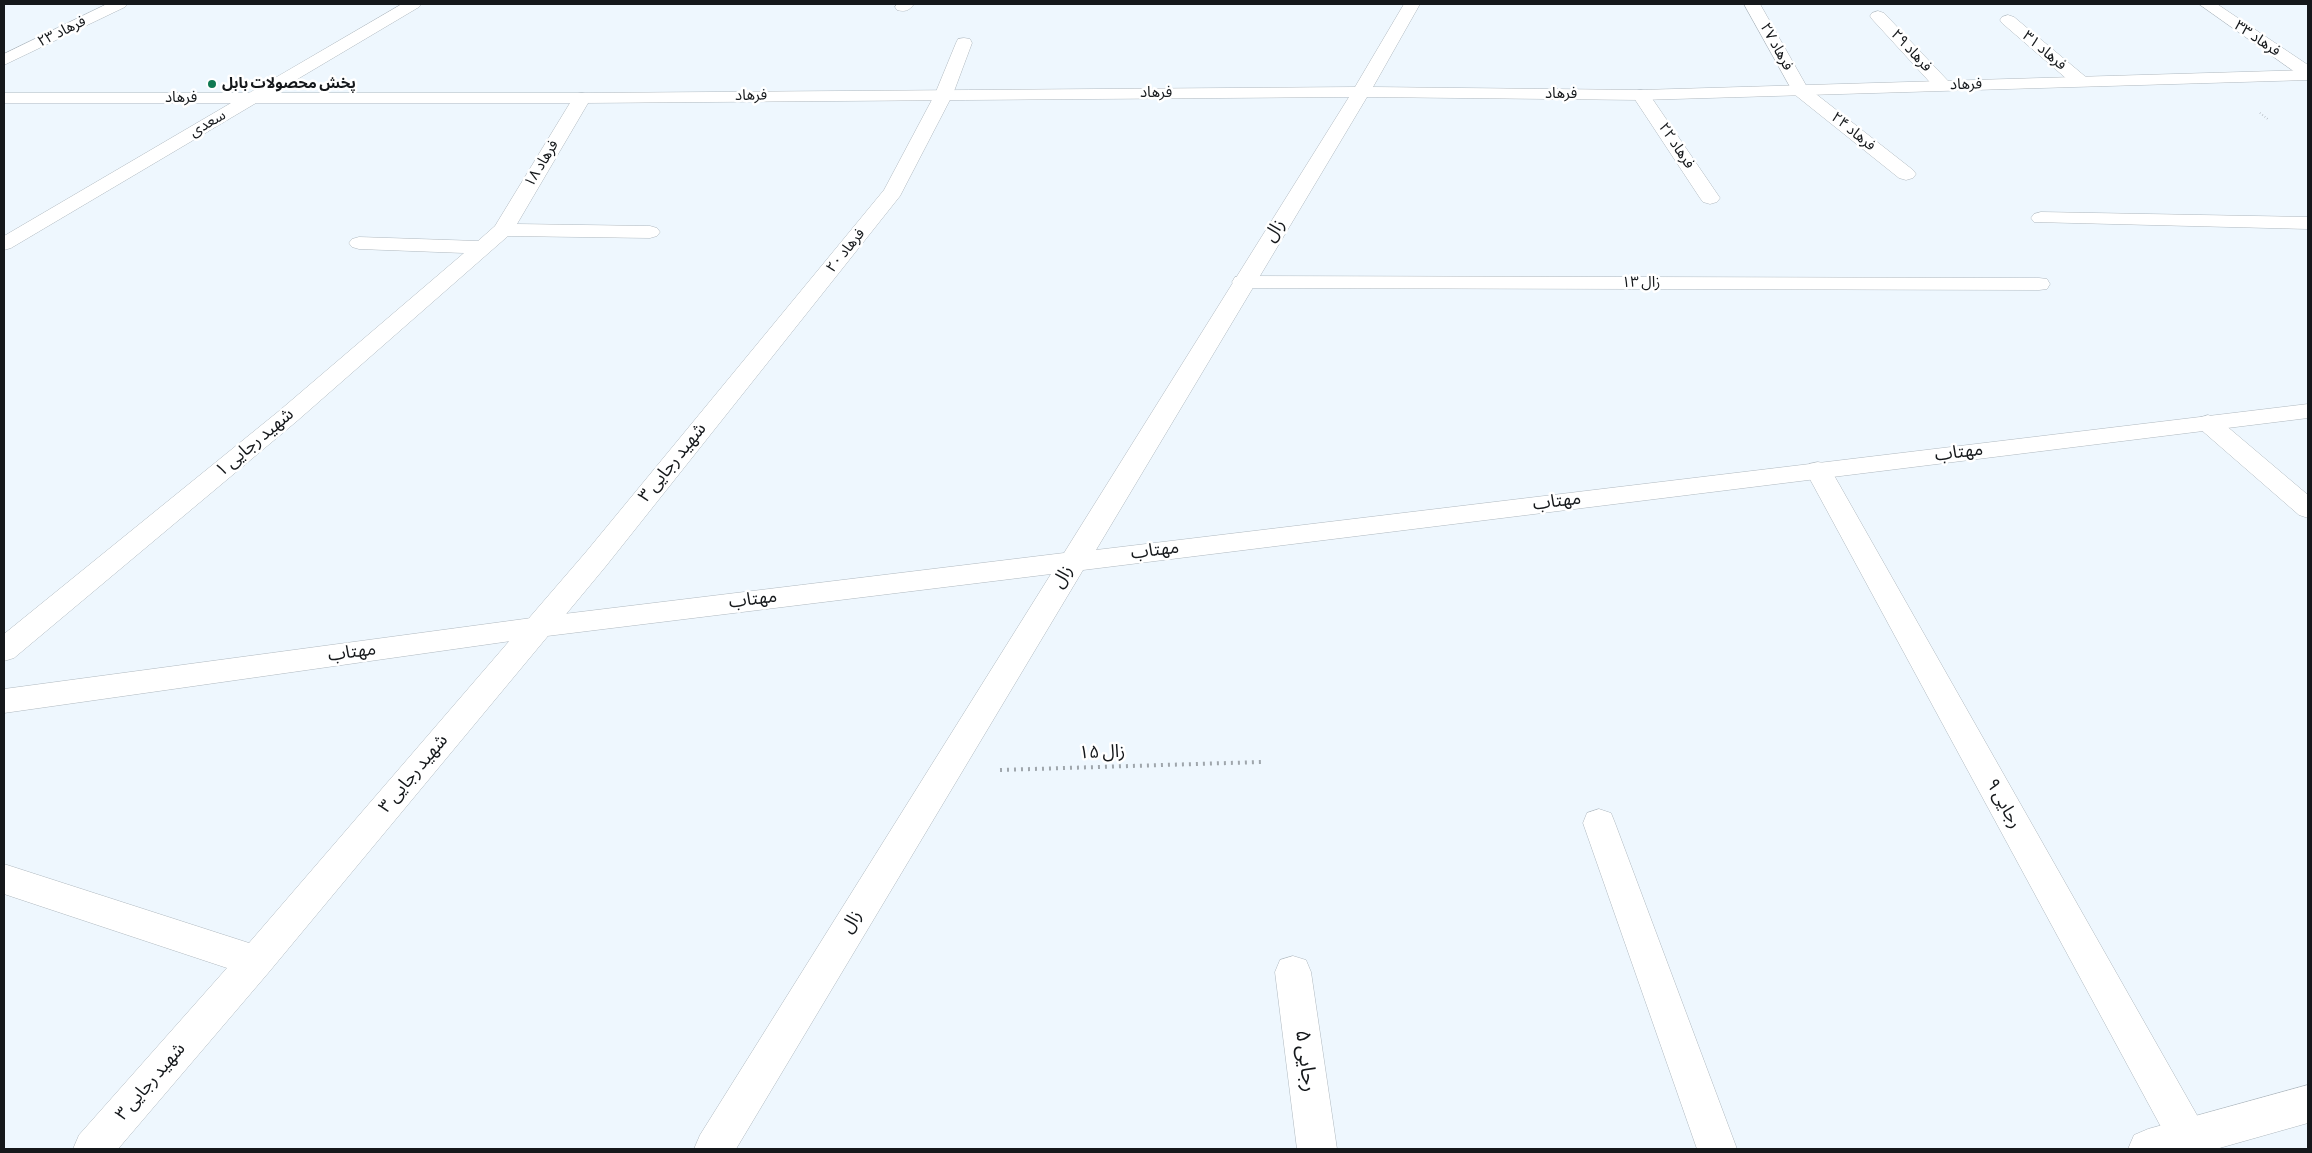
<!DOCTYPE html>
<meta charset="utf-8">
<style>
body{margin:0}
#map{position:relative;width:2312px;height:1153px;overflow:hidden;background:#eef7fe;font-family:"Sofia Sans Condensed",sans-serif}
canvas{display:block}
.frame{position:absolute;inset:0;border:5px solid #15181b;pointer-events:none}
</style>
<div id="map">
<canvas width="2312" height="1153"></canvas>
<div class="frame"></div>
</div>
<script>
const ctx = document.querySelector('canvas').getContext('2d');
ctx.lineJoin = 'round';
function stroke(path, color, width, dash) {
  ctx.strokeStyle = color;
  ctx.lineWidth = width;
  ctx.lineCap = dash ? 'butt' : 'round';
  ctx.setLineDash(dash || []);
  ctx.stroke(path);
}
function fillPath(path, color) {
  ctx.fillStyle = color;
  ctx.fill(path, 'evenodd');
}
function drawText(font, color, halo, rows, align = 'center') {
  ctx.font = font + ' "Sofia Sans Condensed","Noto Sans Arabic",sans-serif';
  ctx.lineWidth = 5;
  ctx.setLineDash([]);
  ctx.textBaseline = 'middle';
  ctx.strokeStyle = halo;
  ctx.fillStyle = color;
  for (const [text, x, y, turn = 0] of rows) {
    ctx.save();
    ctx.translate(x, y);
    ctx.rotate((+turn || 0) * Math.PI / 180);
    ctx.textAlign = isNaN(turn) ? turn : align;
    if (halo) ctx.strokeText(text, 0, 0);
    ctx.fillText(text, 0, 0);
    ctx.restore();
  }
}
const street = new Path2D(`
 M107 4H127L125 7 4 65V54Z
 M897 4H914C909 11 905 12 897 10L895 7Z
 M1744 4H1760L1807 87 1913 170 1916 174 1913 178 1906 180 1899 178 1794 94Z
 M2199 4H2217L2308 65V78L2302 77Z
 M1878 11 1884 13 1949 82 1952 86 1949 90H1937L1872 19 1870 16 1872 13Z
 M2008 15 2014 17 2087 78 2090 82 2087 86H2075L2002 23 2000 20 2002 17Z
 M964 38 970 39 972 43 953 94 900 196 606 566 269 972 118 1149H73L79 1135 227 968 4 894V864L249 943 586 552 884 190 935 94 956 43 958 39Z
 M1641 90 1647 91 1720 198 1717 202 1710 204 1703 202 1700 198 1632 95 1635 91Z
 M582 93 588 94 591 98 517 224 650 226 657 228 660 232 657 236 650 238 508 236 297 421 14 658 4 661V634L279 411 464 253 359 249 352 247 349 243 352 239 359 237 478 241 495 226 573 98 576 94Z
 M2041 212 2308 217V229L2034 222 2031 218 2034 214Z
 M1243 276 2039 278 2047 279 2050 284 2047 289 2039 290 1243 288 1235 287 1232 282 1235 277Z
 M2208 415 2217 418 2308 495V518L2299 515 2199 428 2196 423 2199 418Z
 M1818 462 1827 464 1831 470 2202 1124 2208 1138 2203 1149H2173L1805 470 1809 464Z
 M1599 809 1611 813 1615 823 1737 1149H1697L1583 823 1587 813Z
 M1293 956 1306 960 1311 972 1337 1149H1297L1275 972 1280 960Z`);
const secondary = new Path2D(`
 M402 4H421L419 7 274 93H582L1355 87 1404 4H1420L1373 87 1641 90 2308 70V80L1641 100 1367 97 1096 550 2308 404V418L1083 570 736 1149H694L700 1135 1051 574 539 637 4 713V689L539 617 1064 553 1349 97 582 103H256L11 248 4 250V236L231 103H4V93H249Z
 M2308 1085V1123L2216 1149H2128L2134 1135 2148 1129Z`);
stroke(street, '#afb8bf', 1);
stroke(secondary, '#afb8bf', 1);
stroke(new Path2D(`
 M2260 113 2269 120`), '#9fa6ac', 2, [0.5, 2.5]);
stroke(new Path2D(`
 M1000 770 1261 762`), '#9fa6ac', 4, [2, 5]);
fillPath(street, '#fff');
fillPath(secondary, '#fff');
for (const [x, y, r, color] of [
 [212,84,5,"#0f7952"]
]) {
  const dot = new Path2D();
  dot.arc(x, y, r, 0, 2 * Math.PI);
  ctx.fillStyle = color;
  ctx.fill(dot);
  stroke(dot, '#fff', 2);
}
drawText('15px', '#15181b', '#fff', [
 ["فرهاد ۲۳",62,32,-26],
 ["فرهاد ۳۳",2257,39,34],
 ["فرهاد ۲۷",1776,47,61],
 ["فرهاد ۲۹",1911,51,47],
 ["فرهاد ۳۱",2044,51,40],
 ["فرهاد",1966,85,-2],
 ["فرهاد",1156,93],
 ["فرهاد",1561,94],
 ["فرهاد",751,96,-1],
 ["فرهاد",181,98],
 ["سعدی",208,124,-30],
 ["فرهاد ۲۴",1853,132,39],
 ["فرهاد ۲۲",1676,146,56],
 ["فرهاد ۱۸",542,164,-59],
 ["فرهاد ۲۰",846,251,-51],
 ["زال ۱۳",1641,283]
]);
drawText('bold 15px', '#15181b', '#fff', [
 ["پخش محصولات بابل",222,84]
], 'left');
drawText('18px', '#15181b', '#fff', [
 ["زال",1275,231,-58],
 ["شهید رجایی ۱",255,443,-40],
 ["مهتاب",1959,453,-7],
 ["شهید رجایی ۳",673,463,-51],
 ["مهتاب",1557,502,-7],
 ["مهتاب",1155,551,-7],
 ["زال",1063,577,-59],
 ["مهتاب",753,600,-7],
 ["مهتاب",352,653,-8],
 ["زال ۱۵",1102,753,-2],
 ["شهید رجایی ۳",414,774,-50],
 ["رجایی ۹",2003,804,61],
 ["زال",852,922,-59],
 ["شهید رجایی ۳",151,1082,-49]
]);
drawText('21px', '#15181b', '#fff', [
 ["رجایی ۵",1305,1061,83]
]);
</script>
